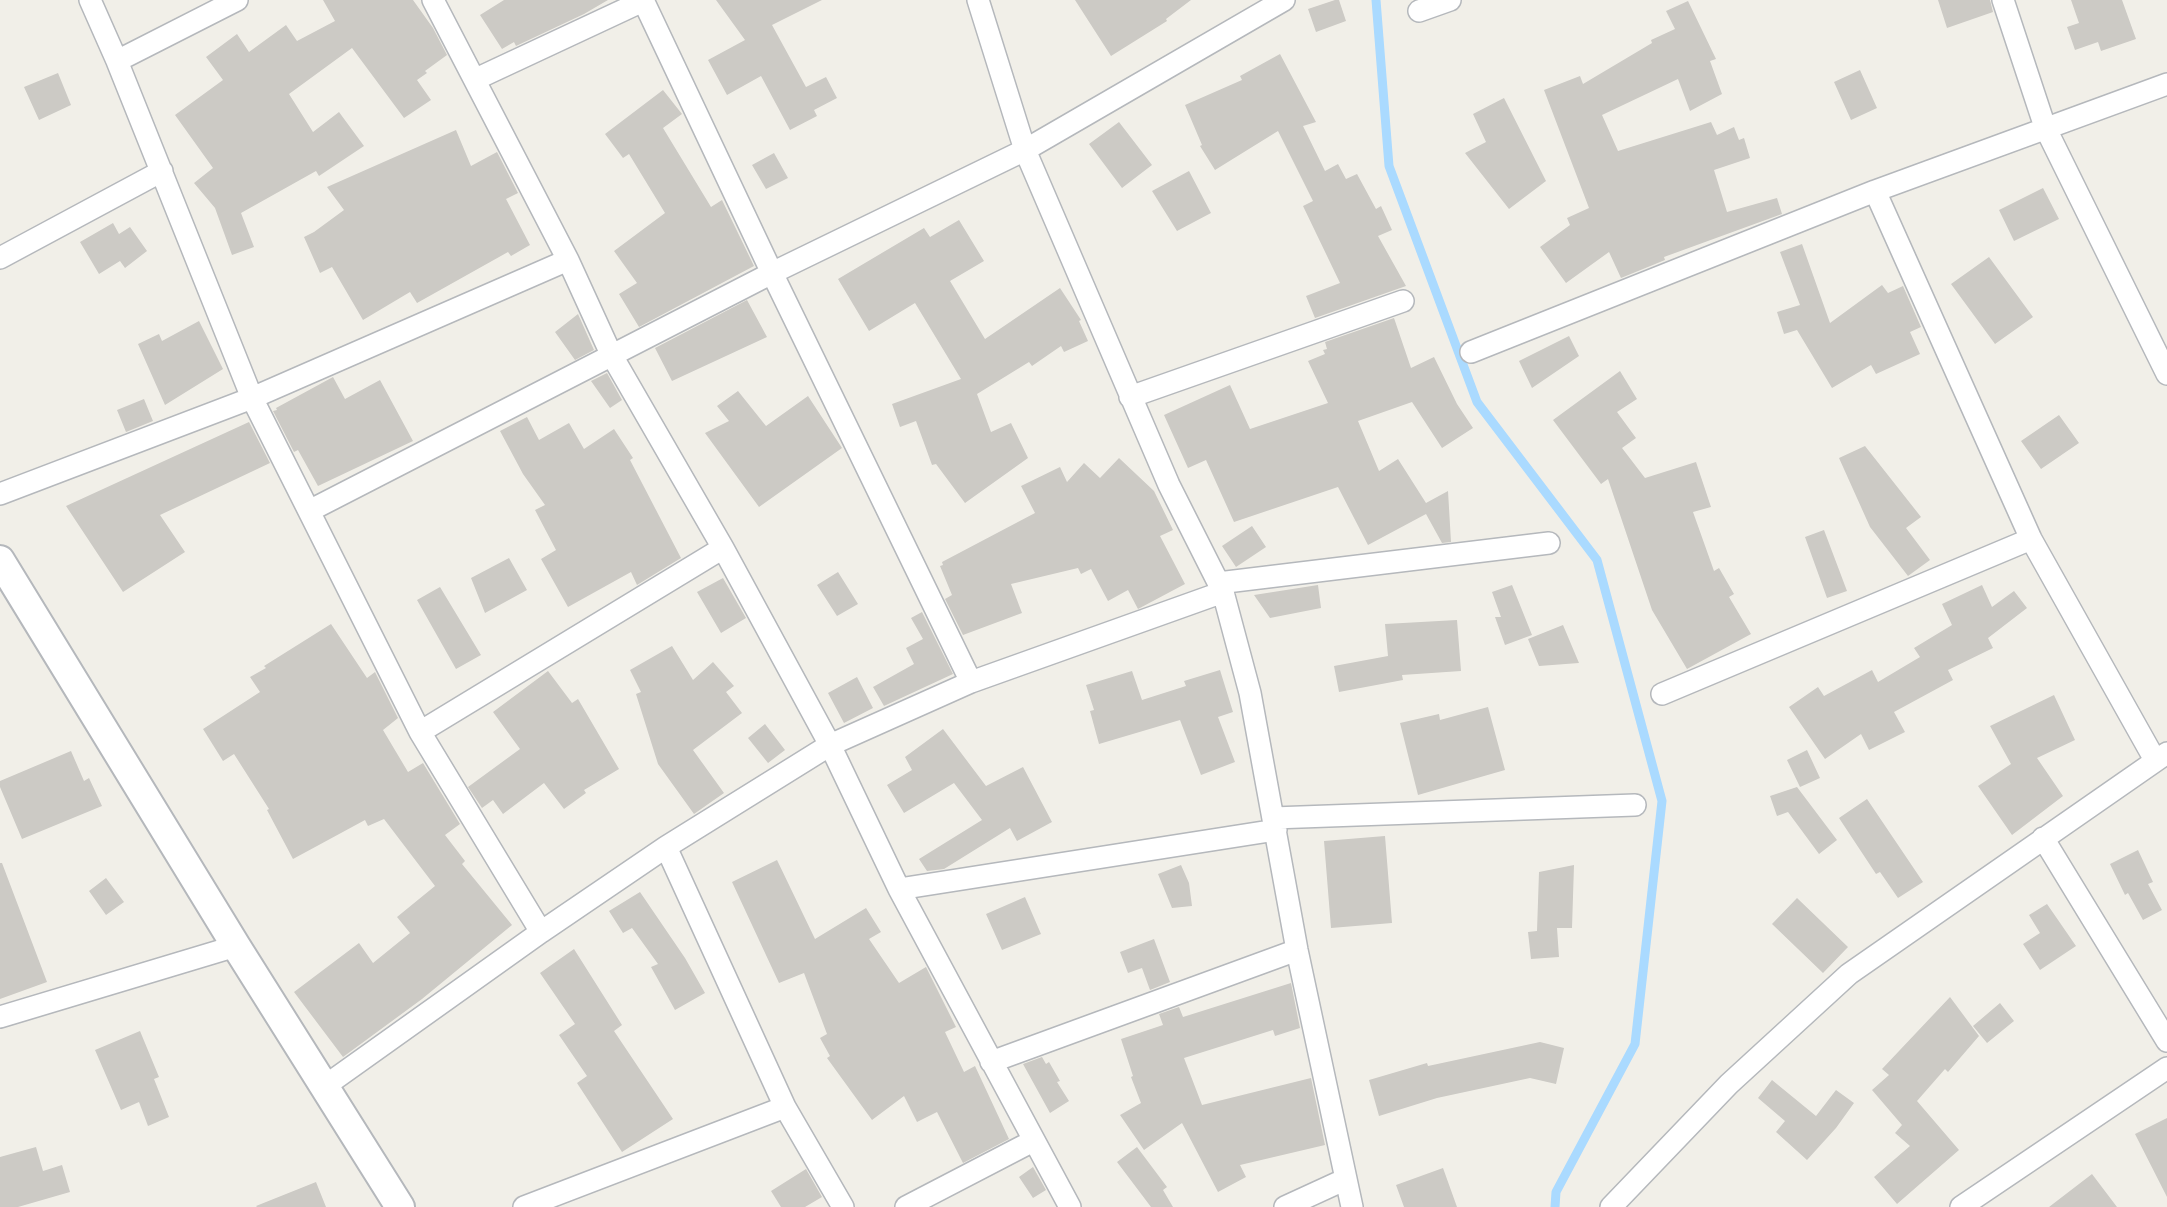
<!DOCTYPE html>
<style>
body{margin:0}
canvas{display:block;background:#f1efe8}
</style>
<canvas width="2167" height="1207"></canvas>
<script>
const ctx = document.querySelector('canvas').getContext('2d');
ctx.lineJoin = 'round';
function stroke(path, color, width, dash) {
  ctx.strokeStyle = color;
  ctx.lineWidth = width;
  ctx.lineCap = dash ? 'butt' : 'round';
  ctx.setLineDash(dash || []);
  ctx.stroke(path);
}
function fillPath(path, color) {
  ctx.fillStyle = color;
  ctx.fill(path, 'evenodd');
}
stroke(new Path2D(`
 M1376 0 1389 166 1477 402 1597 560 1662 801 1635 1044 1556 1192 1555 1207`), '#aadaff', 9);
fillPath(new Path2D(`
 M323 0H413L433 28 447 55 425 71 427 73 417 80 431 100 404 118 352 48 289 94 313 132 339 112 364 146 319 176 316 171 241 213 254 247 232 255 215 208 194 183 213 168 175 115 223 80 206 57 237 34 249 52 286 25 297 41 335 21Z
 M504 0H608L584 14 516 46 514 42 502 49 480 15Z
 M716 0H822L772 25 806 87 826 77 837 98 814 110 817 116 790 130 761 76 727 95 708 60 745 40Z
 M1075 0H1191L1166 19 1167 21 1111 56Z
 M1335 0H1339L1346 21 1316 32 1308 9Z
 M1938 0H1990L1993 12 1947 28Z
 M2071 0H2122L2136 39 2101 51 2098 42 2075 50 2067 27 2079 23Z
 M1688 1 1716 59 1710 61 1722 94 1690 111 1678 79 1602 115 1618 151 1711 122 1717 135 1734 127 1739 140 1744 138 1750 158 1714 170 1727 212 1777 198 1782 214 1664 257 1665 260 1621 278 1609 252 1566 283 1540 247 1570 225 1567 218 1589 208 1544 90 1580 76 1583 84 1652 43 1651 40 1675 29 1666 11Z
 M1280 54 1316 122 1303 126 1325 171 1338 164 1346 179 1357 174 1376 209 1381 206 1392 230 1378 236 1406 286 1315 318 1306 296 1340 283 1303 206 1313 201 1278 131 1215 170 1200 146 1202 145 1185 105 1242 80 1240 76Z
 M1860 70 1877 108 1851 120 1834 82Z
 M58 73 71 105 39 120 24 87Z
 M663 90 682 114 663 128 711 207 722 200 754 266 639 327 619 294 637 283 614 251 665 213 629 154 623 158 605 134Z
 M1504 98 1546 181 1509 209 1465 153 1486 142 1473 114Z
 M1119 122 1152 165 1122 188 1089 144Z
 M456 130 471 166 497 152 518 193 506 199 530 245 511 256 508 252 417 303 410 292 363 320 332 267 320 273 304 237 314 232 344 210 327 187Z
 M774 153 788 178 766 189 752 165Z
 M1189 171 1211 213 1177 231 1152 191Z
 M2043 188 2059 219 2014 241 1999 210Z
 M959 220 984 261 950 281 985 339 1060 288 1081 320 1079 321 1088 341 1064 352 1061 346 1032 366 1029 362 977 394 991 432 1011 423 1028 458 965 503 936 464 932 465 916 421 900 427 892 404 961 379 915 303 869 331 838 279 924 228 930 237Z
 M113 223 119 234 130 227 147 251 125 268 120 261 99 274 80 242Z
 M1802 244 1830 323 1882 285 1888 293 1903 286 1921 327 1910 332 1920 354 1876 374 1871 365 1832 388 1797 330 1784 334 1777 312 1800 305 1780 252Z
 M1989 257 2033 317 1995 344 1951 284Z
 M747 300 767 337 672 381 655 348Z
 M578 314 594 350 575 360 555 332Z
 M1394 318 1411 368 1434 357 1457 404 1473 428 1442 448 1412 402 1358 421 1379 471 1398 459 1426 503 1448 491 1451 542 1442 543 1426 514 1368 545 1338 487 1234 522 1206 460 1188 468 1164 415 1230 385 1250 429 1328 403 1308 361 1325 354 1323 350 1327 349 1325 342Z
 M199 321 223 369 165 405 138 344 159 334 162 341Z
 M1569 336 1579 356 1532 388 1519 361Z
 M1620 371 1637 399 1617 412 1636 438 1622 448 1645 478 1696 462 1711 507 1693 512 1714 571 1719 568 1734 594 1729 597 1751 634 1687 669 1652 610 1608 479 1601 484 1553 420Z
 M607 373 622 400 610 408 591 381Z
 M333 377 345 399 380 380 413 441 318 486 298 450 294 452 273 411 277 410 276 408Z
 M738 391 766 426 808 396 842 448 759 507 705 433 729 421 717 406Z
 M144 399 153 421 126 432 117 410Z
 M2059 415 2079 443 2041 469 2021 441Z
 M527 417 539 440 569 423 584 449 614 429 633 458 630 460 681 558 637 585 631 572 568 607 541 559 556 550 535 510 545 505 523 474 500 431Z
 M249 422 270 463 160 515 185 552 123 592 66 506Z
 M1865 446 1921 517 1906 528 1930 560 1908 576 1870 527 1839 458Z
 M1119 458 1154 491 1173 530 1160 536 1185 584 1138 609 1128 590 1108 601 1091 569 1081 574 1078 568 1011 584 1022 613 963 635 945 599 952 595 940 566 943 565 942 562 1035 513 1021 486 1060 467 1067 482 1084 463 1100 478Z
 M1252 526 1266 547 1236 567 1222 546Z
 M1824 530 1847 591 1827 598 1805 537Z
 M509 558 527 590 485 613 471 578Z
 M838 572 858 604 837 616 817 585Z
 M723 578 746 618 721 633 697 592Z
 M1318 585 1321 608 1270 618 1254 595Z
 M1512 585 1532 635 1505 645 1495 617H1501L1492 592Z
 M1982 585 1992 607 2014 591 2027 608 1988 638 1993 648 1948 670 1953 680 1894 712 1905 732 1869 750 1861 734 1825 759 1789 707 1818 687 1824 696 1872 670 1878 682 1920 657 1914 648 1952 625 1942 604Z
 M440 587 481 655 456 669 417 600Z
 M922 612 953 674 884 706 873 687 914 664 906 648 923 639 911 618Z
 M1457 620 1461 671 1402 675 1403 680 1339 692 1334 666 1388 656 1385 624Z
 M331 624 367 678 375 672 398 718 383 730 408 772 423 763 460 824 445 835 465 861 462 864 512 925 422 999 343 1057 294 992 359 943 373 963 410 933 397 917 435 886 384 819 368 826 365 820 293 859 267 810 269 809 234 754 223 761 203 729 260 692 250 677 266 668 264 666Z
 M1563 625 1579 663 1539 666 1528 639Z
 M672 646 693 680 713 662 734 686 726 692 742 713 693 750 724 793 694 814 658 764 636 694 641 692 630 670Z
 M1220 670 1233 712 1218 717 1235 762 1201 775 1180 720 1099 744 1090 711 1094 710 1086 685 1132 671 1142 700 1186 686 1184 681Z
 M548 671 572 703 578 699 619 769 584 790 586 793 564 809 544 783 503 814 493 800 482 808 468 787 520 749 493 712Z
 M857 677 873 708 844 723 828 693Z
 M2054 695 2075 740 2037 758 2063 796 2012 835 1978 786 2011 764 1990 726Z
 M1488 707 1505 770 1418 795 1400 723 1439 714 1440 720Z
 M765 724 785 750 768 763 748 738Z
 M943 729 986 786 1023 767 1052 822 1017 841 1010 828 944 869 927 871 919 859 982 820 954 783 904 813 887 785 912 770 905 757Z
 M1807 750 1820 778 1800 787 1787 760Z
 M71 751 84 781 89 778 102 806 22 839 0 787V781Z
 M1797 787 1837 840 1819 854 1788 812 1777 816 1770 796Z
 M1867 799 1923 882 1898 898 1880 872 1876 874 1839 818Z
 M1385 836 1392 923 1331 928 1324 841Z
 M2138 850 2153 882 2148 884 2162 910 2143 920 2128 893 2125 895 2110 864Z
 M777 860 815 939 866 908 881 932 869 939 899 983 926 967 956 1027 945 1032 964 1072 975 1066 1009 1139 963 1163 937 1112 917 1122 904 1096 872 1120 827 1058 830 1056 820 1038 827 1034 804 973 779 983 732 882Z
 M0 863H2L47 982 0 999Z
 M1181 865 1189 883 1192 906 1172 908 1158 874Z
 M1574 865 1572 928H1557L1559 957 1531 959 1528 932 1537 931 1539 872Z
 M106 878 124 902 106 915 89 891Z
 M640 892 685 958 705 993 675 1010 651 967 658 964 632 928 623 933 609 911Z
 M1025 897 1041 934 1002 950 986 914Z
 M1797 898 1848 947 1823 973 1772 924Z
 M2047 904 2076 946 2040 970 2023 944 2040 933 2029 915Z
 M1154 939 1170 982 1150 990 1142 968 1128 973 1120 952Z
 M574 949 622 1025 614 1031 673 1119 622 1152 577 1083 587 1076 559 1035 575 1024 540 973Z
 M1291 983 1300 1028 1275 1036 1273 1030 1184 1058 1202 1105 1311 1078 1325 1145 1240 1165 1246 1177 1218 1192 1182 1123 1144 1150 1120 1115 1141 1103 1131 1077 1133 1076 1121 1039 1163 1025 1159 1014 1179 1007 1183 1017Z
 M1950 997 1979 1036 1948 1072 1945 1069 1917 1101 1959 1150 1897 1204 1874 1177 1910 1146 1895 1133 1902 1125 1872 1090 1889 1075 1882 1069Z
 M2000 1003 2014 1021 1987 1043 1973 1026Z
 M140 1031 159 1077 154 1079 169 1117 148 1126 139 1102 121 1110 95 1050Z
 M1540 1042 1564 1048 1556 1084 1530 1078 1437 1098 1379 1116 1369 1080 1427 1063 1428 1066Z
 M1042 1057 1046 1064 1049 1062 1060 1081 1057 1082 1069 1101 1050 1113 1023 1064Z
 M1772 1080 1816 1116 1836 1090 1854 1103 1836 1128 1807 1160 1776 1132 1785 1121 1758 1098Z
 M2167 1118V1197L2135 1134Z
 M36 1147 43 1171 62 1165 70 1192 18 1207H0V1157Z
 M1137 1147 1167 1187 1163 1190 1173 1207H1151L1117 1162Z
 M1033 1167 1046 1190 1033 1198 1019 1177Z
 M1443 1168 1457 1207H1404L1396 1185Z
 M806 1169 822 1197 805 1207H781L771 1191Z
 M2092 1174 2117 1207H2049Z
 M316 1182 326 1207H257L256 1206Z`), '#cccac5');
const minor = new Path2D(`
 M90 0 117 61 252 398 420 732 541 932
 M433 0 568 260 611 354 723 548 830 745 899 889 1070 1207
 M643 0 772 273 971 682
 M978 0 1025 150 1169 485 1223 592 1250 693 1297 950 1352 1207
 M2003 0 2045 127 2167 374
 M1419 11 1450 0
 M117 61 237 0
 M476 79 643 1
 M1875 191 2031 539 2155 760
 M0 258 162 171
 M1471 352 1875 191 2167 84
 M1130 397 1403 301
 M0 494 252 398 568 260
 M309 511 772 273 1025 150 1284 0
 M1218 583 1549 543
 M1662 694 2031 539
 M420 732 723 548
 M1273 818 1635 805
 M2043 838 2167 1041
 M666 847 785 1107 843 1207
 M899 889 1276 830
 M0 1017 236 946
 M991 1062 1297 950
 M325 1086 541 932 666 847 830 745 971 682 1223 592
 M524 1207 785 1107
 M906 1207 1033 1141
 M1285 1207 1346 1179
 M1611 1207 1729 1084 1849 974 2167 753
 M1961 1207 2167 1068`);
const tertiary = new Path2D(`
 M0 560 236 946 400 1207`);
stroke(minor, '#b5b8bc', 24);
stroke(tertiary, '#b5b8bc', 32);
stroke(minor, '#fff', 21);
stroke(tertiary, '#fff', 28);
</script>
